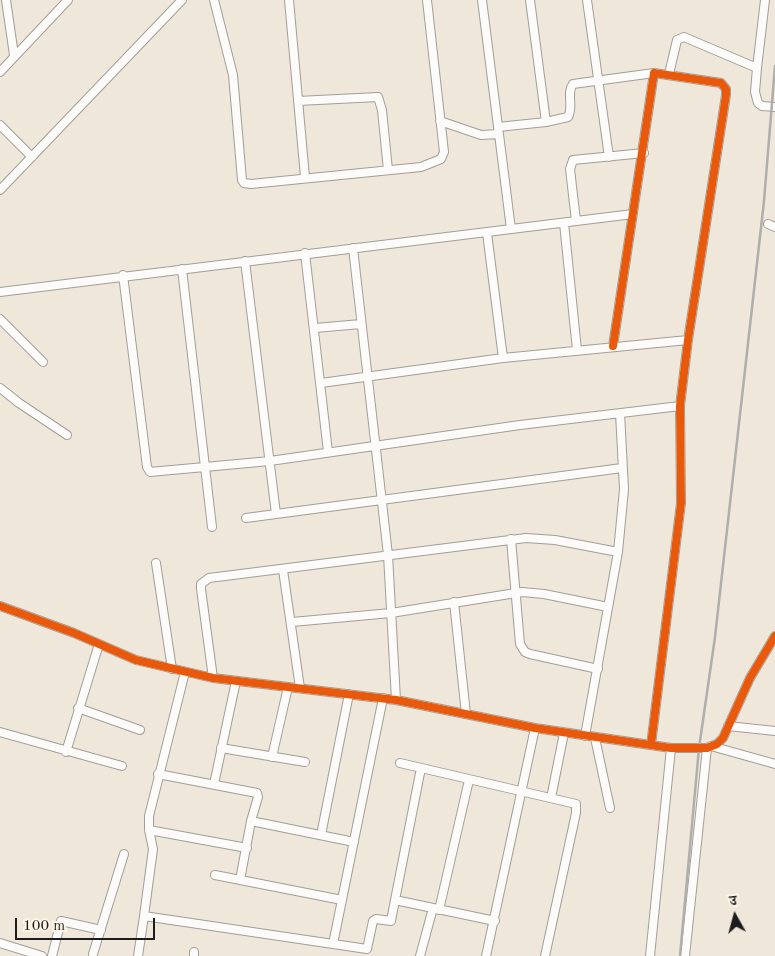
<!DOCTYPE html>
<meta charset="utf-8">
<style>
body{margin:0}
#map{position:relative;width:775px;height:956px;overflow:hidden;background:#eee7da;font-family:"Old Standard TT","Noto Serif Devanagari",serif}
canvas{display:block}
.north{position:absolute;left:710px;top:891px;width:50px;height:50px;-webkit-text-stroke:4px #fcf5e5;paint-order:stroke;rotate:353deg;font-size:14px;font-weight:700;line-height:20px;text-align:center;color:#1c1c1c}
.north::after{content:'';display:block;margin:auto;width:18px;height:22px;background:#1c1c1c;clip-path:polygon(50% 0,100% 100%,50% 72%,0 100%)}
.scale{position:absolute;left:15px;top:918px;width:140px;height:22px;box-sizing:border-box;border:2px solid #1c1c1c;border-top:0;padding-left:6px;font-size:15px;line-height:18px;white-space:nowrap;color:#1c1c1c;-webkit-text-stroke:4px #fcf5e5;paint-order:stroke}
</style>
<div id="map">
<canvas width="775" height="956"></canvas>
<div class="north">उ</div>
<div class="scale">100 m</div>
</div>
<script>
const ctx = document.querySelector('canvas').getContext('2d');
ctx.lineJoin = 'round';
function stroke(path, color, width, dash) {
  ctx.strokeStyle = color;
  ctx.lineWidth = width;
  ctx.lineCap = dash ? 'butt' : 'round';
  ctx.setLineDash(dash || []);
  ctx.stroke(path);
}
const minor = new Path2D(`
 M6 0 14 55
 M214 0 233 75 242 180 244 183 251 184 421 167 441 159 444 152 427 0
 M289 0 305 177
 M482 0 511 229
 M587 0 609 157
 M757 68 765 0
 M0 72 68 0
 M669 74 677 40 684 37 757 68 755 92 758 103 762 106 775 107
 M298 101 378 97 382 110 388 170
 M440 121 481 135 499 134
 M546 122 568 117C574 107 566 93 573 84L654 73
 M0 125 32 157
 M498 127 546 122 530 0
 M0 190 182 0
 M576 221 570 169 573 160 644 153
 M564 223 577 350
 M768 224 775 227
 M487 233 503 358
 M353 248 388 555 396 700
 M305 253 328 452
 M245 261 276 514
 M182 269 212 527
 M123 275 147 467 150 472 270 461 520 425 680 406
 M0 292 633 214
 M0 319 43 362
 M315 328 361 324
 M613 346 654 73 721 83 726 89V95L688 340 680 406 681 503 651 745
 M321 383 503 358 688 340
 M0 388 19 403 67 435
 M246 518 622 468
 M511 539 520 644 525 652 530 654 598 669
 M156 563 172 669
 M283 570 300 688
 M454 602 466 714
 M0 606 74 633 136 660 213 678 396 700 535 728 671 748H707L717 744 723 738 750 678 775 636
 M292 622 391 613 522 592 544 594 608 607
 M213 678 201 589V584L209 578 526 538 555 540 618 552
 M78 708 140 730
 M728 726 775 731
 M0 732 122 766
 M585 736 618 552 624 489 620 413
 M595 738 610 808
 M711 746 775 764
 M221 748 305 762
 M66 752 99 644
 M272 757 288 687
 M400 763 576 804V813L545 956
 M158 774 257 793 258 797 251 821
 M214 784 236 681
 M551 798 564 733
 M149 830 247 848
 M321 835 349 694
 M215 875 342 900
 M240 880 251 821 354 842
 M395 900 421 768
 M439 910 469 780
 M144 916 153 849 149 830V816L185 672
 M0 943 42 956
 M333 944 383 698
 M93 954 124 854
 M52 956 61 921 101 930
 M138 956 144 916 367 949 373 921 376 919 391 921 395 900 495 921
 M194 956V952
 M420 956 433 908
 M486 956 535 728
 M650 956 671 748
 M685 956 707 748`);
stroke(minor, '#a29e97', 10);
stroke(minor, '#fcfbf9', 8);
stroke(new Path2D(`
 M680 956 699 748 715 637 764 201 775 66`), '#afaeac', 2.5);
stroke(new Path2D(`
 M613 346 654 73 721 83 726 89V95L688 340 680 406 681 503 651 745
 M0 606 74 633 136 660 213 678 396 700 535 728 671 748H707L717 744 723 738 750 678 775 636`), '#e8590c', 8);
</script>
